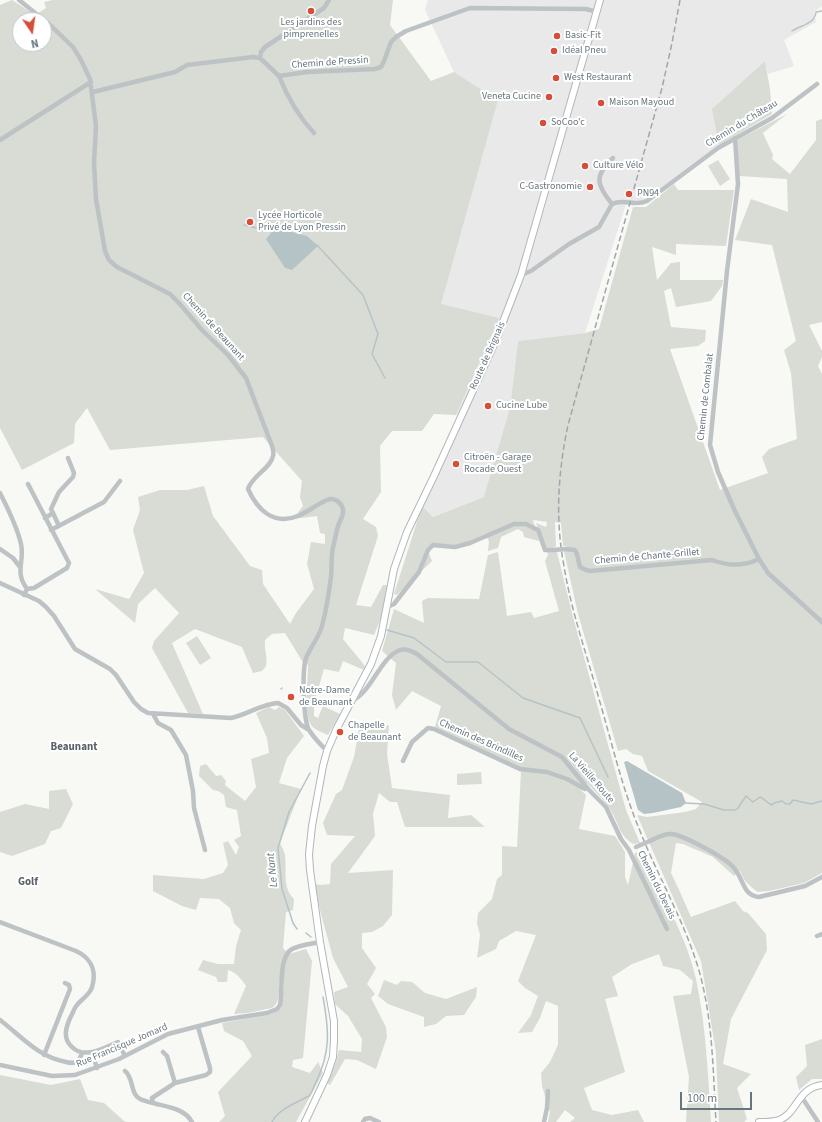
<!DOCTYPE html>
<meta charset="utf-8">
<style>
body{margin:0}
#map{position:relative;width:822px;height:1122px;overflow:hidden;background:#f8f8f5;font-family:"Source Sans 3",sans-serif}
canvas{display:block}
.north{position:absolute;left:12px;top:12px;width:40px;height:40px;box-sizing:border-box;background:#fff;border:1px solid #c2c8cb;border-radius:50%;rotate:167deg;font-size:11px;font-weight:700;line-height:16px;text-align:center;color:#66767e}
.north::after{content:'';display:block;margin:auto;width:14px;height:18px;background:#d44e3a;clip-path:polygon(50% 0,100% 100%,50% 72%,0 100%)}
.scale{position:absolute;left:680px;top:1092px;width:72px;height:18px;box-sizing:border-box;border:2px solid #66767e;border-top:0;padding-left:5px;font-size:12px;line-height:14px;white-space:nowrap;color:#66767e;-webkit-text-stroke:3px #fff;paint-order:stroke}
</style>
<div id="map">
<canvas width="822" height="1122"></canvas>
<div class="north">N</div>
<div class="scale">100 m</div>
</div>
<script>
const ctx = document.querySelector('canvas').getContext('2d');
ctx.lineJoin = 'round';
function fillPath(path, color) {
  ctx.fillStyle = color;
  ctx.fill(path, 'evenodd');
}
function stroke(path, color, width, dash) {
  ctx.strokeStyle = color;
  ctx.lineWidth = width;
  ctx.lineCap = dash ? 'butt' : 'round';
  ctx.setLineDash(dash || []);
  ctx.stroke(path);
}
function drawText(font, color, halo, rows, align = 'center') {
  ctx.font = font + ' "Source Sans 3",sans-serif';
  ctx.lineWidth = 4;
  ctx.setLineDash([]);
  ctx.textBaseline = 'middle';
  ctx.strokeStyle = halo;
  ctx.fillStyle = color;
  for (const [text, x, y, turn = 0] of rows) {
    ctx.save();
    ctx.translate(x, y);
    ctx.rotate((+turn || 0) * Math.PI / 180);
    ctx.textAlign = isNaN(turn) ? turn : align;
    if (halo) ctx.strokeText(text, 0, 0);
    ctx.fillText(text, 0, 0);
    ctx.restore();
  }
}
fillPath(new Path2D(`
 M428 0H822V6L814 12 816 22 784 40 794 66 768 74 765 61 713 109 719 145 645 200 627 201 585 333 518 341 510 408 489 492 484 497 433 517 422 506 463 418 456 415 498 318 441 305 248 51 498 100 454 72 425 10Z`), '#e9e9e9');
fillPath(new Path2D(`
 M12 0 35 15 46 8 44 2 53 0H393L390 25 431 81 454 72 498 100 441 304 499 318 456 415 434 414 422 431H392L380 446 381 492 363 519 376 527 378 536 356 605 371 607 383 585H387L381 618 374 635 345 628 343 639 365 666 364 670 343 661 339 672 324 669 314 703V716L318 718 323 706 340 714 328 735C322 732 313 730 310 723 304 712 308 679 308 665L302 661 285 633 272 634 265 640C264 649 268 657 266 666L262 671 253 673 242 647 195 629 172 643 203 714 188 713 152 648 154 641 179 613 155 588 138 604 135 623 95 589 129 599 144 573 133 530 140 510 138 497 160 490H187L204 486 213 516 250 566 262 570 263 584 290 624 296 613 314 589 307 564 311 542 325 544V534L320 533 317 516 301 518 296 515 303 506 300 497 302 481 263 437 110 450 87 408 75 424 74 443 22 470 0 428V5ZM20 20H44V44H20Z
 M765 61 770 89 772 114 719 145 712 109Z
 M787 114 763 133 773 155 772 159 790 174 816 140V121L822 119V322L809 325 822 351V357L818 366 822 374V873L804 883 769 891 757 892 745 881 740 871 734 876 713 857 683 844 676 843 671 873 680 892 691 917 735 901 743 911 748 913 766 934 767 950 731 1019 723 1064 751 1074 737 1088 747 1119 744 1122H719L716 1053 701 961 637 815 647 817 685 812 696 809 702 802 648 771 642 756 633 754 626 749 618 751 578 614 564 551 567 550V546H563L561 523 555 522 556 547H553V551L557 552 573 617 626 810 640 843 633 844C618 834 620 826 611 811 605 800 595 792 587 783L581 790 586 795 579 829 615 836 625 852V877L628 885 635 853 640 851C660 892 686 934 696 979 706 1026 708 1074 711 1122H686L689 1077 673 996 691 994 693 981 680 970 663 966 659 954 632 964 612 977 618 996 605 999 625 1072 584 1088 592 1110 612 1115 638 1110 644 1122H570L575 1118 565 1110 556 1122H548L550 1112 542 1086 541 1073 550 1062 558 1045V1006L546 1001 540 1018 532 1032 518 1033 531 1015 538 996 525 988 518 981 536 935 516 931 499 941 496 949 477 958 480 935 477 923 478 913 492 899 497 879 502 875V846L517 847 521 772 448 738 435 727 441 706 412 691 396 710 392 695 396 663 382 651 394 609 424 623 422 601 428 598 479 599 488 555 498 552 507 616 531 612 534 618 559 611 545 561 548 555 536 523 546 527 547 522 533 520 539 541 524 537 523 532 518 529 501 537 498 548 488 551 489 541 485 534 468 542 455 545 442 544 427 549 432 561 397 595 394 594 422 506 433 517 484 497 510 408 518 341 585 333 599 329 633 207H646L674 184 678 190H734L726 246 676 244V255L652 247 657 280 671 263 680 262V280H723L722 286 711 301 676 307 671 288 664 291 671 327 706 330 705 341 698 346 670 349 720 490 768 473 762 457 769 449 797 439 791 373 784 350 796 341 772 245 735 240 751 199 788 212 787 179 739 176 737 140Z
 M718 160 730 179 720 186 708 166Z
 M197 636 211 658 200 665 186 643Z
 M269 707 275 710 279 707 285 710 304 736 287 758 279 783 301 789 280 843C282 847 284 851 285 855 287 870 282 888 294 899L293 910 286 912 283 948 289 954 306 949 312 961 303 1058 293 1060 292 1067 310 1073 318 1062 323 1073 296 1122H219L225 1116 218 1092 252 1056 243 1041 224 1031 222 1023 267 1015 273 1013 281 1008 284 983H279C279 992 280 1003 272 1008L248 1013 234 1014 246 986C242 980 236 972 228 970L227 982H218L216 977 198 970 203 960 218 964H234L236 946 241 930 234 923 230 908 219 899 200 898 196 910 182 906 153 891V875L204 879 223 873 228 865 223 843 228 841 236 855 239 847 234 840 241 836 237 810 226 807 224 795 218 791 213 790 199 776 200 766 206 764 216 776 221 775 226 781 225 785 245 801 256 787 251 759 269 753 267 738 256 713Z
 M389 725 387 754 392 788 450 795 448 818 471 815 485 827H405L397 802H390L379 793 373 814 375 836 348 873 393 870 392 915 383 926 372 932 362 933V948L376 968 367 984 375 994 371 998 386 1027 387 1037 376 1069 357 1060 345 1059 330 1085 327 1083 336 1061 339 1050 361 1052 362 1039 348 1016 335 1004 334 992 348 987 333 958 320 910 315 884 320 885 330 884 331 864 355 836 327 835 323 823 336 794 342 790 354 757 359 729 370 730Z
 M481 772 482 784 457 785V774Z
 M66 789 73 804 61 828 51 831 45 844 12 856 0 852V812L25 804 49 809V791Z
 M384 980 397 985 401 981 412 982 425 993 446 999 477 987 476 997 464 1015 446 1016 436 1024 424 1027V1017L388 1004 378 996Z
 M822 1039V1079H812L799 1090 796 1077 807 1066 805 1045Z
 M0 1075 51 1085 80 1079 88 1100 104 1103 124 1121 127 1122H0Z`), '#d8dcd5');
fillPath(new Path2D(`
 M277 228 307 236 318 246 292 270 285 268 266 239 272 232Z
 M627 761 682 793 686 803 681 807 653 813 644 814 638 810 624 762Z`), '#b6c3c6');
stroke(new Path2D(`
 M792 31C801 25 815 24 816 12L822 11
 M244 225 273 232
 M317 245 363 295 378 334 372 354 385 378
 M387 630 414 638 446 662H478L523 698 580 718 608 777
 M281 689 282 688
 M685 803 704 804 724 810H735L738 808 746 796 753 802 760 797C764 798 767 803 772 805L774 803 782 801 786 804H790L793 800 811 804 822 801
 M297 929 293 923 282 889 278 848 289 812 310 773
 M306 933 311 937
 M272 1122C278 1111 289 1106 301 1100 303 1099 307 1097 309 1096 312 1093 314 1086 316 1082 331 1051 329 1030 323 997`), '#b6c3c6', 1.5);
const major = new Path2D(`
 M305 1122 327 1075 333 1057 334 1040V1021L320 942 310 870 309 854 312 826 323 766 327 751 337 728 371 664 381 636 394 569 407 532 434 476 496 340 521 275 600 0
 M759 1122C766 1122 773 1122 779 1120 797 1114 797 1088 822 1085`);
stroke(major, '#b1b7ba', 8);
stroke(new Path2D(`
 M19 0 49 24 73 47 81 60 90 79 96 126 94 163 96 199 105 251 109 260 117 267 170 294 179 303 202 330 228 355 246 378 272 446C273 449 274 453 273 456 271 468 252 476 248 489 257 509 273 526 298 516 308 512 317 504 327 500 334 497 341 502 343 509 344 516 340 520 338 526 336 533 335 540 333 547 331 557 332 567 331 577 329 592 327 607 323 622 321 635 311 646 306 658 302 670 303 719 309 730 314 738 321 745 327 751
 M260 58 261 52 265 47 324 8 329 0
 M279 76C287 96 299 117 314 133
 M93 92 175 72 187 65 253 57 260 58 279 76 307 72 375 69 381 67 384 61 391 42 396 37 406 31 470 8 586 9 597 12
 M735 138 738 184 727 271 710 445 718 472 734 509 759 559 768 573 822 622
 M0 140 91 82
 M612 204C596 184 594 176 613 158
 M521 275 531 271 569 244 599 227 612 204C624 198 634 207 647 201L718 148 772 118 817 84
 M0 493C8 509 17 526 21 544 25 562 14 571 27 589
 M53 513 51 509 59 492 73 477 74 473 68 458
 M45 518 53 513 59 526
 M51 530 104 502 120 481
 M0 549 13 558 20 567
 M566 549 575 550 577 554 580 567 586 570 590 571 712 560C728 566 743 567 759 559
 M0 583 39 601 46 607 54 616 75 649 110 669 116 675 134 702 141 709 148 713 231 718C247 715 261 704 278 703L287 708 301 725 309 730
 M24 595 27 589 34 588 67 568 69 563 28 484
 M387 607 394 604 419 572 428 550 433 545 455 547 470 543 514 524H526L538 530 545 550H553
 M351 701C371 694 380 657 400 650 406 648 412 651 417 654L509 729 562 757 589 790 606 807 621 839 629 850 667 929
 M153 714 158 723 171 730 186 755 193 791 194 808 205 850
 M403 761 412 742 428 728 434 729 520 769 547 772 567 779 585 789
 M652 840C658 837 665 833 672 834 685 836 726 858 734 868 744 879 742 895 759 897L805 886 822 877
 M0 922 76 951C89 957 96 968 93 983 92 993 83 998 77 1005 74 1008 73 1013 71 1016 66 1027 62 1038 72 1047 85 1060 105 1047 118 1042L125 1056
 M817 936 822 934
 M0 1020C21 1036 38 1057 66 1062 70 1063 74 1064 78 1061 80 1059 81 1056 82 1053
 M163 1052 167 1056 175 1083
 M92 1053 97 1068
 M44 1055 70 989 69 985 65 983
 M0 1065 52 1076 75 1075 119 1059 168 1034 222 1020 267 1013 277 1009 280 1005C283 991 278 957 292 949 300 945 311 944 320 942
 M125 1071C134 1078 130 1094 140 1099 144 1101 149 1102 153 1103
 M801 1096 818 1122
 M192 1122C184 1108 167 1107 153 1103L152 1098 175 1083 206 1075 210 1072V1068L198 1027
 M363 1122 365 1119 370 1118 379 1122
 M544 1122 547 1108 548 1091`), '#bdc2c5', 4.5);
stroke(major, '#fff', 6);
stroke(new Path2D(`
 M680 0 672 43 662 88 568 425C558 472 555 519 564 566 571 611 587 655 599 699 612 743 622 788 640 831 659 879 686 924 700 974 713 1023 713 1072 716 1122`), '#a0a7ab', 1.5, [6, 3]);
stroke(new Path2D(`
 M553 550 566 549
 M636 847 652 840`), '#bdc2c5', 4.5);
for (const [x, y, r, color] of [
 [311,11,4,"#d44e3a"],
 [557,36,4,"#d44e3a"],
 [554,51,4,"#d44e3a"],
 [556,78,4,"#d44e3a"],
 [549,97,4,"#d44e3a"],
 [601,103,4,"#d44e3a"],
 [543,123,4,"#d44e3a"],
 [585,166,4,"#d44e3a"],
 [590,187,4,"#d44e3a"],
 [629,194,4,"#d44e3a"],
 [250,222,4,"#d44e3a"],
 [488,406,4,"#d44e3a"],
 [456,464,4,"#d44e3a"],
 [291,697,4,"#d44e3a"],
 [340,732,4,"#d44e3a"]
]) {
  const dot = new Path2D();
  dot.arc(x, y, r, 0, 2 * Math.PI);
  ctx.fillStyle = color;
  ctx.fill(dot);
  stroke(dot, '#fff', 1.5);
}
drawText('10px', '#66767e', '#fff', [
 ["Les jardins des",311,23,"center"],
 ["pimprenelles",311,35,"center"],
 ["Basic-Fit",565,36],
 ["Idéal Pneu",562,51],
 ["West Restaurant",564,78],
 ["Veneta Cucine",541,97,"right"],
 ["Maison Mayoud",609,103],
 ["SoCoo'c",551,123],
 ["Culture Vélo",593,166],
 ["C-Gastronomie",582,187,"right"],
 ["PN94",637,194],
 ["Lycée Horticole",258,216],
 ["Privé de Lyon Pressin",258,228],
 ["Cucine Lube",496,406],
 ["Citroën - Garage",464,458],
 ["Rocade Ouest",464,470],
 ["Notre-Dame",299,691],
 ["de Beaunant",299,703],
 ["Chapelle",348,726],
 ["de Beaunant",348,738]
], 'left');
drawText('10px', '#66767e', '#fff', [
 ["Chemin de Pressin",330,63,-4],
 ["Chemin du Château",742,124,-31],
 ["Chemin de Beaunant",213,327,48],
 ["Route de Brignais",488,356,-66],
 ["Chemin de Combalat",706,397,-84],
 ["Chemin de Chante-Grillet",647,557,-5],
 ["Chemin des Brindilles",481,741,24],
 ["La Vieille Route",591,778,49],
 ["Chemin du Devais",656,885,64],
 ["Rue Francisque Jomard",122,1046,-23]
]);
drawText('bold 11px', '#576369', '#fff', [
 ["Beaunant",74,748],
 ["Golf",28,883]
]);
drawText('italic 11px', '#607478', '#fff', [
 ["Le Nant",273,870,-96]
]);
</script>
